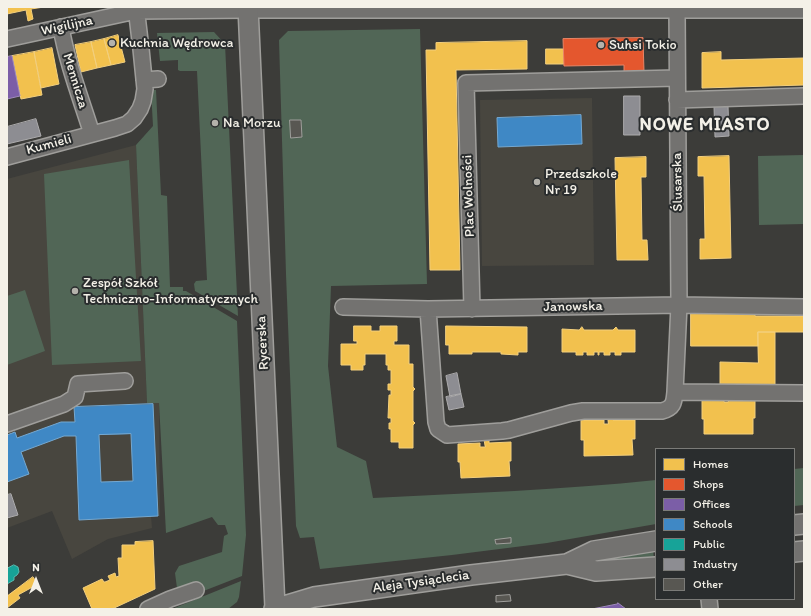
<!DOCTYPE html>
<meta charset="utf-8">
<style>
body{margin:0}
#map{position:relative;width:811px;height:616px;overflow:hidden;background:#3c3c39;font-family:Itim,sans-serif}
canvas{display:block}
.frame{position:absolute;inset:0;border:8px solid #f4f1e8;pointer-events:none}
.legend{position:absolute;left:655px;top:448px;width:140px;height:152px;box-sizing:border-box;background:#2a2d2e;border:1px solid #7b7b78;margin:0;padding:5px 7px;list-style:none;font-size:12px;color:#f4f1e8}
.legend li{display:flex;align-items:center;gap:8px;height:20px}
.legend b{width:20px;border:1px solid #7b7b78}
.north{position:absolute;left:16px;top:560px;width:40px;height:40px;-webkit-text-stroke:3px #2a2d2e;paint-order:stroke;rotate:0deg;font-size:11px;font-weight:700;line-height:16px;text-align:center;color:#f4f1e8}
.north::after{content:'';display:block;margin:auto;width:14px;height:18px;background:#f4f1e8;clip-path:polygon(50% 0,100% 100%,50% 72%,0 100%)}
</style>
<div id="map">
<canvas width="811" height="616"></canvas>
<div class="frame"></div>
<ul class="legend">
<li><b style="height:11px;background:#f2c14e"></b>Homes</li>
<li><b style="height:11px;background:#e4572e"></b>Shops</li>
<li><b style="height:11px;background:#7b5ea7"></b>Offices</li>
<li><b style="height:11px;background:#3f88c5"></b>Schools</li>
<li><b style="height:11px;background:#17a398"></b>Public</li>
<li><b style="height:11px;background:#8d8d92"></b>Industry</li>
<li><b style="height:11px;background:#585752"></b>Other</li>
</ul>
<div class="north">N</div>
</div>
<script>
const ctx = document.querySelector('canvas').getContext('2d');
ctx.lineJoin = 'round';
function fillPath(path, color) {
  ctx.fillStyle = color;
  ctx.fill(path, 'evenodd');
}
function stroke(path, color, width, dash) {
  ctx.strokeStyle = color;
  ctx.lineWidth = width;
  ctx.lineCap = dash ? 'butt' : 'round';
  ctx.setLineDash(dash || []);
  ctx.stroke(path);
}
function drawText(font, color, halo, rows, align = 'center') {
  ctx.font = font + ' Itim,sans-serif';
  ctx.lineWidth = 4;
  ctx.setLineDash([]);
  ctx.textBaseline = 'middle';
  ctx.strokeStyle = halo;
  ctx.fillStyle = color;
  for (const [text, x, y, turn = 0] of rows) {
    ctx.save();
    ctx.translate(x, y);
    ctx.rotate((+turn || 0) * Math.PI / 180);
    ctx.textAlign = isNaN(turn) ? turn : align;
    if (halo) ctx.strokeText(text, 0, 0);
    ctx.fillText(text, 0, 0);
    ctx.restore();
  }
}
fillPath(new Path2D(`
 M592 98 594 265 482 266 480 100Z
 M136 145 147 403H159L160 516H151L152 528 108 539 72 559 52 511 7 528V179Z`), '#48463f');
fillPath(new Path2D(`
 M420 29 427 284 331 286 328 366 337 447 366 461 373 498C467 493 562 490 656 480V524L547 543 452 555 320 569 314 537 300 538 296 526 286 274 279 40 288 31Z
 M214 32 225 44 238 316 195 291 194 284 196 281 207 280 197 71H180L178 70V60L160 61 157 33Z
 M151 90H156L161 195 167 196 170 287H183V291H186L237 321 246 535 242 576 201 592 179 590 177 588 175 573 179 566 222 552 224 536 228 534 225 525H218L212 517 166 533 159 403H147L136 145 153 126Z
 M804 155V224L759 225 758 156Z
 M129 160 141 361 52 365 44 174Z
 M25 290 45 351 7 365V296Z
 M804 468V505L794 506V469Z
 M653 549 654 560 600 563 595 561V560Z
 M241 581 239 597 237 602 228 609H172Z`), '#516656');
const homes = new Path2D(`
 M7 7H44L31 9 33 19 28 21 26 10 7 14Z
 M118 35 125 62 111 65 104 39Z
 M104 39 111 65 97 68 91 42Z
 M527 41V69L456 70 460 270H430L426 50H436V43Z
 M91 42 97 68 81 72 75 45Z
 M52 48 59 84 41 88 34 52Z
 M546 49H564V64H546Z
 M34 52 42 95 21 99 12 56Z
 M721 52V60L804 58V85L702 88V53Z
 M729 156 731 258 700 259V239H705L704 176H698V157Z
 M646 157V177H641L642 240H647L648 260H617L615 158Z
 M691 312H755V316H804V332H758V346H691Z
 M354 326H371V331H380V326H397V341H394V345H409V364H413V387L415 389 413 391V421L415 423 413 425V448H399V442H391V429H389V423H391V418H388L389 395H391V390H388V384H391V370H388V365H386V354H365V365H363V370H351V365H341V344H357V341H354Z
 M446 326 527 327V352H518V355L501 354V352H472V354H449V345H446Z
 M582 327 584 330H613L616 327 618 330H635V352H621V355H615V352H610V355H604V352H599V355H598V352H594V355H587V352H583V355H576V352H562V329L579 330Z
 M758 332H775V388L720 387V362L758 363Z
 M728 396 755 399V418H753V434H704V419H702V399H724V402H728Z
 M608 416H613V420H635V439H632L633 455 584 456V440H581V420H604V424H608Z
 M484 438H489V443L511 442V461H509L510 476 461 478 460 462H458V444L480 443V447H485Z
 M153 541 155 589 112 609H92L83 588 102 579 104 582H105L110 580 108 576 115 573 116 577 119 576 118 558H122V545H135V542Z
 M33 577 38 584 18 595 20 598 7 608V594L8 595Z`);
fillPath(homes, '#f2c14e');
stroke(homes, '#f3cf7c', 1);
const shops = new Path2D(`
 M643 38 644 72H624V65L564 66 563 39Z`);
fillPath(shops, '#e4572e');
stroke(shops, '#e98566', 1);
const offices = new Path2D(`
 M12 56 20 96 7 99V57Z
 M618 603 626 609H592L617 604Z`);
fillPath(offices, '#7b5ea7');
stroke(offices, '#9f8aba', 1);
const schools = new Path2D(`
 M581 115 582 144 498 147 497 118Z
 M153 404 158 516 79 520 76 436H64L21 452 29 474 7 482V435L15 432 17 438 61 422H75L74 407ZM131 434 133 481 101 482 99 435Z`);
fillPath(schools, '#3f88c5');
stroke(schools, '#75a8d0', 1);
const public = new Path2D(`
 M14 565 18 567 19 572 17 575 14 577V580L7 584V567V568Z`);
fillPath(public, '#17a398');
stroke(public, '#59bab0', 1);
const industry = new Path2D(`
 M624 96H640V135H624Z
 M728 106 729 136 715 137 714 107Z
 M36 119 41 136 7 144V127Z
 M457 373 461 394 450 397 446 376Z
 M461 394 464 407 449 410 446 397Z
 M11 494 18 515 7 518V495Z`);
fillPath(industry, '#8d8d92');
stroke(industry, '#acabac', 1);
const building = new Path2D(`
 M290 120H301L302 137 291 138Z
 M511 538V543L496 544 495 540Z
 M510 595 511 601 496 602V596Z`);
fillPath(building, '#585752');
stroke(building, '#9f9e9b', 1);
const minor = new Path2D(`
 M61 27C67 63 81 99 92 134
 M7 39 136 11 248 10H804
 M144 80 158 79
 M677 100 804 96
 M7 157 115 128 127 124 134 118 140 109 143 101 145 89 141 49 136 7
 M343 307 428 309 679 305 804 307
 M428 309 436 422 438 429 447 435 502 431 509 430 571 413 583 411H662C674 408 674 402 675 392L679 305 677 10
 M472 309 466 83 677 78
 M675 392 804 393
 M7 424 64 404 75 397 78 384 125 381
 M709 599 710 609
 M148 609 170 599 196 590`);
const major = new Path2D(`
 M248 7 275 608
 M794 525 804 524
 M794 552 804 551
 M567 564 596 571 656 567
 M274 609 314 597 471 575 567 564 594 551 656 541`);
stroke(minor, '#9f9e9b', 18);
stroke(major, '#9f9e9b', 22);
stroke(minor, '#737270', 15);
stroke(major, '#737270', 19);
for (const [x, y, r, color] of [
 [112,43,4,"#b4b2ab"],
 [601,45,4,"#b4b2ab"],
 [215,123,4,"#b4b2ab"],
 [537,182,4,"#b4b2ab"],
 [75,291,4,"#b4b2ab"]
]) {
  const dot = new Path2D();
  dot.arc(x, y, r, 0, 2 * Math.PI);
  ctx.fillStyle = color;
  ctx.fill(dot);
  stroke(dot, '#2a2d2e', 1.5);
}
drawText('14px', '#f4f1e8', '#2a2d2e', [
 ["Wigilijna",67,26,-12],
 ["Mennicza",75,81,73],
 ["Kumieli",49,145,-15],
 ["Ślusarska",678,182,-91],
 ["Plac Wolności",469,196,-92],
 ["Janowska",573,307,-1],
 ["Rycerska",263,343,-93],
 ["Aleja Tysiąclecia",421,582,-8]
]);
drawText('14px', '#f4f1e8', '#2a2d2e', [
 ["Kuchnia Wędrowca",120,43],
 ["Suhsi Tokio",609,45],
 ["Na Morzu",223,123],
 ["Przedszkole",545,174],
 ["Nr 19",545,190],
 ["Zespół Szkół",83,283],
 ["Techniczno-Informatycznych",83,299]
], 'left');
ctx.letterSpacing = '1px';
drawText('bold 18px', '#f4f1e8', '#2a2d2e', [
 ["NOWE MIASTO",705,125]
]);
ctx.letterSpacing = '0px';
</script>
